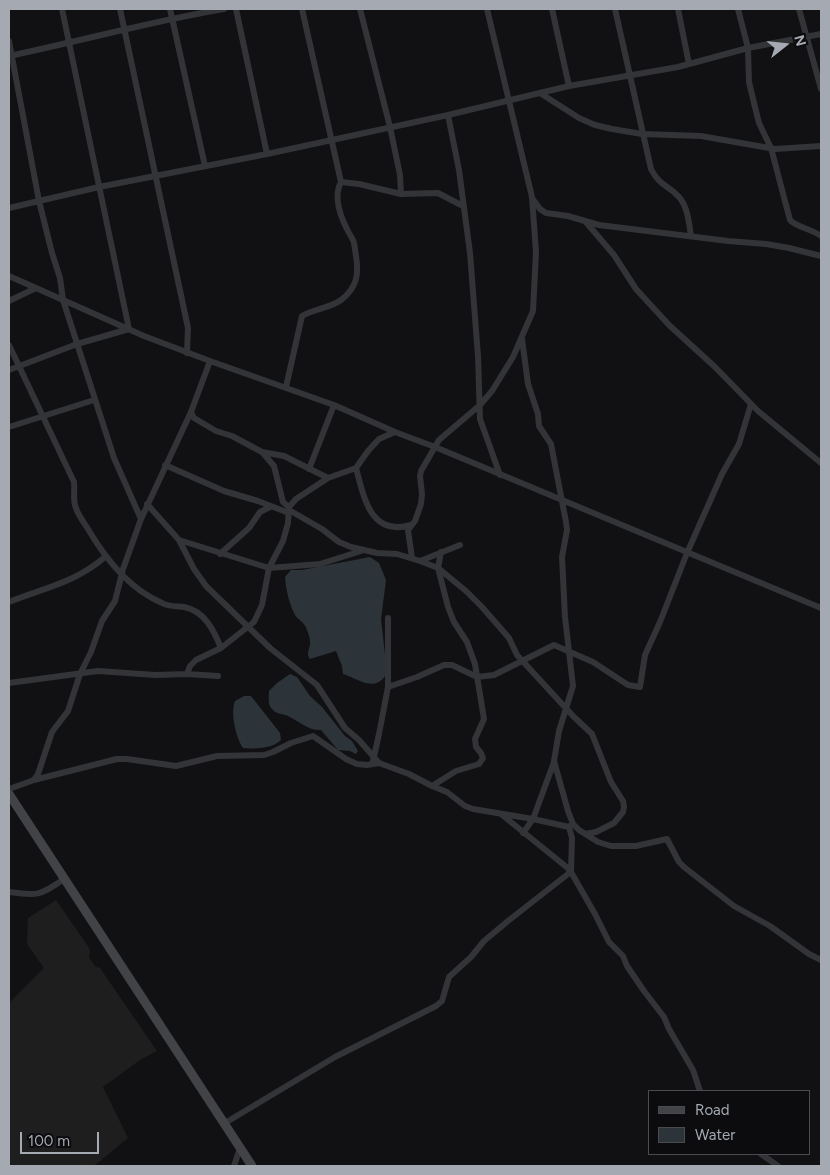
<!DOCTYPE html>
<style>
body{margin:0}
#map{position:relative;width:830px;height:1175px;overflow:hidden;background:#111113;font-family:Figtree,sans-serif}
canvas{display:block}
.frame{position:absolute;inset:0;border:10px solid #a4a9b2;pointer-events:none}
.legend{position:absolute;left:648px;top:1090px;width:162px;height:65px;box-sizing:border-box;background:#0c0c0e;border:1px solid #494b50;margin:0;padding:6px 9px;list-style:none;font-size:15px;color:#a4a9b2}
.legend li{display:flex;align-items:center;gap:10px;height:25px}
.legend b{width:25px;border:1px solid #494b50}
.north{position:absolute;left:760px;top:20px;width:50px;height:50px;-webkit-text-stroke:4px #0c0c0e;paint-order:stroke;rotate:74deg;font-size:14px;font-weight:700;line-height:20px;text-align:center;color:#a4a9b2}
.north::after{content:'';display:block;margin:auto;width:18px;height:22px;background:#a4a9b2;clip-path:polygon(50% 0,100% 100%,50% 72%,0 100%)}
.scale{position:absolute;left:20px;top:1132px;width:79px;height:22px;box-sizing:border-box;border:2px solid #a4a9b2;border-top:0;padding-left:6px;font-size:15px;line-height:18px;white-space:nowrap;color:#a4a9b2;-webkit-text-stroke:4px #0c0c0e;paint-order:stroke}
</style>
<div id="map">
<canvas width="830" height="1175"></canvas>
<div class="frame"></div>
<ul class="legend">
<li><b style="height:6px;background:#414347"></b>Road</li>
<li><b style="height:14px;background:#2c343a"></b>Water</li>
</ul>
<div class="north">N</div>
<div class="scale">100 m</div>
</div>
<script>
const ctx = document.querySelector('canvas').getContext('2d');
ctx.lineJoin = 'round';
function fillPath(path, color) {
  ctx.fillStyle = color;
  ctx.fill(path, 'evenodd');
}
function stroke(path, color, width, dash) {
  ctx.strokeStyle = color;
  ctx.lineWidth = width;
  ctx.lineCap = dash ? 'butt' : 'round';
  ctx.setLineDash(dash || []);
  ctx.stroke(path);
}
fillPath(new Path2D(`
 M56 900 90 949 89 958 96 967 100 968 157 1051 140 1060 103 1087 128 1138 94 1166H9V1003L44 968 27 944 28 918Z`), '#1e1e1f');
fillPath(new Path2D(`
 M370 557 379 563 386 580 381 619 387 673C375 694 359 679 343 674L342 666 336 651 310 659C305 653 311 648 310 641 310 638 308 633 307 630 304 621 299 621 295 615 289 603 286 590 285 577L291 570H302Z
 M290 674 297 677 310 696 322 707 345 736 352 741 358 751 356 754 350 751 338 750 321 730C308 731 299 721 288 716 284 714 276 714 273 710 267 705 269 698 269 691L277 683Z
 M244 696H251L280 733 281 740C272 749 254 749 243 748 236 738 230 712 235 701Z`), '#2c343a');
stroke(new Path2D(`
 M120 9 188 328 187 353
 M170 9 205 166
 M236 9 267 154
 M360 9 390 127 400 175 401 194
 M552 9 569 86
 M615 9 651 169C660 187 669 185 679 197 688 207 689 224 691 236
 M678 9 689 64
 M738 9 748 48 749 82 754 103 759 123 771 148 790 220C796 227 812 229 821 236
 M799 9 821 89
 M9 41 39 201 52 253 60 278 63 300 114 458 141 519
 M9 56C81 41 152 21 224 9
 M540 93 579 118 595 125 612 129 642 134 701 136 775 149 821 146
 M448 115 459 170 470 253 478 356 480 419 500 475
 M341 182 359 184 401 194 438 193 463 206
 M532 198 540 209 546 213 568 216 599 225 728 241 766 244 789 248 821 256
 M9 208 99 187 267 154 448 115 569 86 678 67 748 48 821 34
 M585 221 614 255 636 289 669 325 715 367 758 411 821 463
 M9 276 144 336 210 361 334 405 395 432 435 447 821 608
 M9 301 36 288
 M522 339 528 384 538 414 539 426 551 444 566 522 567 530 562 557 565 617 573 686 559 731 554 761 568 811 573 824 579 830 598 842 611 846H636L667 839 679 862 684 867 734 906 770 926 809 954 821 960
 M9 345 74 482C75 490 73 498 75 505 77 514 83 521 88 529 105 558 129 589 162 603 169 607 177 606 184 607 205 611 214 631 221 648
 M9 370 77 344 129 329 62 9
 M286 387 302 316C314 309 330 308 341 300 357 288 359 274 356 256 355 251 355 245 353 240 344 225 331 200 341 182L302 9
 M191 412 194 418 216 431 232 436 262 452 284 456 328 478
 M9 427 94 400
 M262 452 274 466 283 502 289 507
 M165 465 224 491 258 501 289 513
 M356 468C364 497 370 537 411 525
 M309 469 334 405
 M147 504 179 540 194 569 206 586 270 648 317 685 345 728 359 740 379 763
 M289 510 322 529 339 542 351 547 377 553 397 554 420 561 438 568 466 591 482 607 509 638 517 655 573 716 592 734 611 782 623 801 624 807 623 812 614 823 596 832 585 834
 M179 540 269 568 320 564 361 551
 M220 554 249 528 260 512 270 507
 M412 558 408 530 415 521 421 504 422 494 420 476 421 471 439 440 480 405 492 391 513 357 533 311 536 252 532 197 487 9
 M420 561 460 545
 M9 602C44 588 77 582 106 556
 M187 674 190 666 196 660 221 648 254 622 262 605 269 568 283 541 288 523 289 507 296 499 328 478 356 468 368 451 379 439 395 432
 M9 683 98 671 156 675 187 674 218 676
 M388 687 417 677 444 665H452L477 677 494 675 554 645 593 662 628 685 640 687 645 655 660 622 687 553 722 474 739 444 751 404
 M373 761 379 734 388 687V618
 M34 780 38 774 52 732 68 711 80 674 91 652 102 621 115 601 123 569 141 519 191 412 210 361
 M432 786 456 771 479 764 483 758 481 753 476 747 475 739 484 719 475 664 467 642 454 622 448 607 438 568 441 552
 M9 789 34 780 117 759H127L176 766 217 756 264 755 273 752 291 743 313 736 346 759 357 764 367 765 379 763 409 774 432 786 447 792 465 806 473 809 533 819 569 827
 M572 824 569 827 572 838 571 872 595 914 609 942 623 956 627 966 644 991 664 1017 669 1029 693 1070 700 1091
 M523 833 533 819 554 762
 M9 892C37 896 40 896 64 879
 M225 1123 335 1057 436 1006 442 1001 449 977 471 957 484 941 508 921 568 874 570 870 564 865 501 814
 M761 1154 778 1166
 M234 1166 240 1148`), '#333437', 6);
stroke(new Path2D(`
 M9 794 252 1166`), '#414347', 9);
</script>
